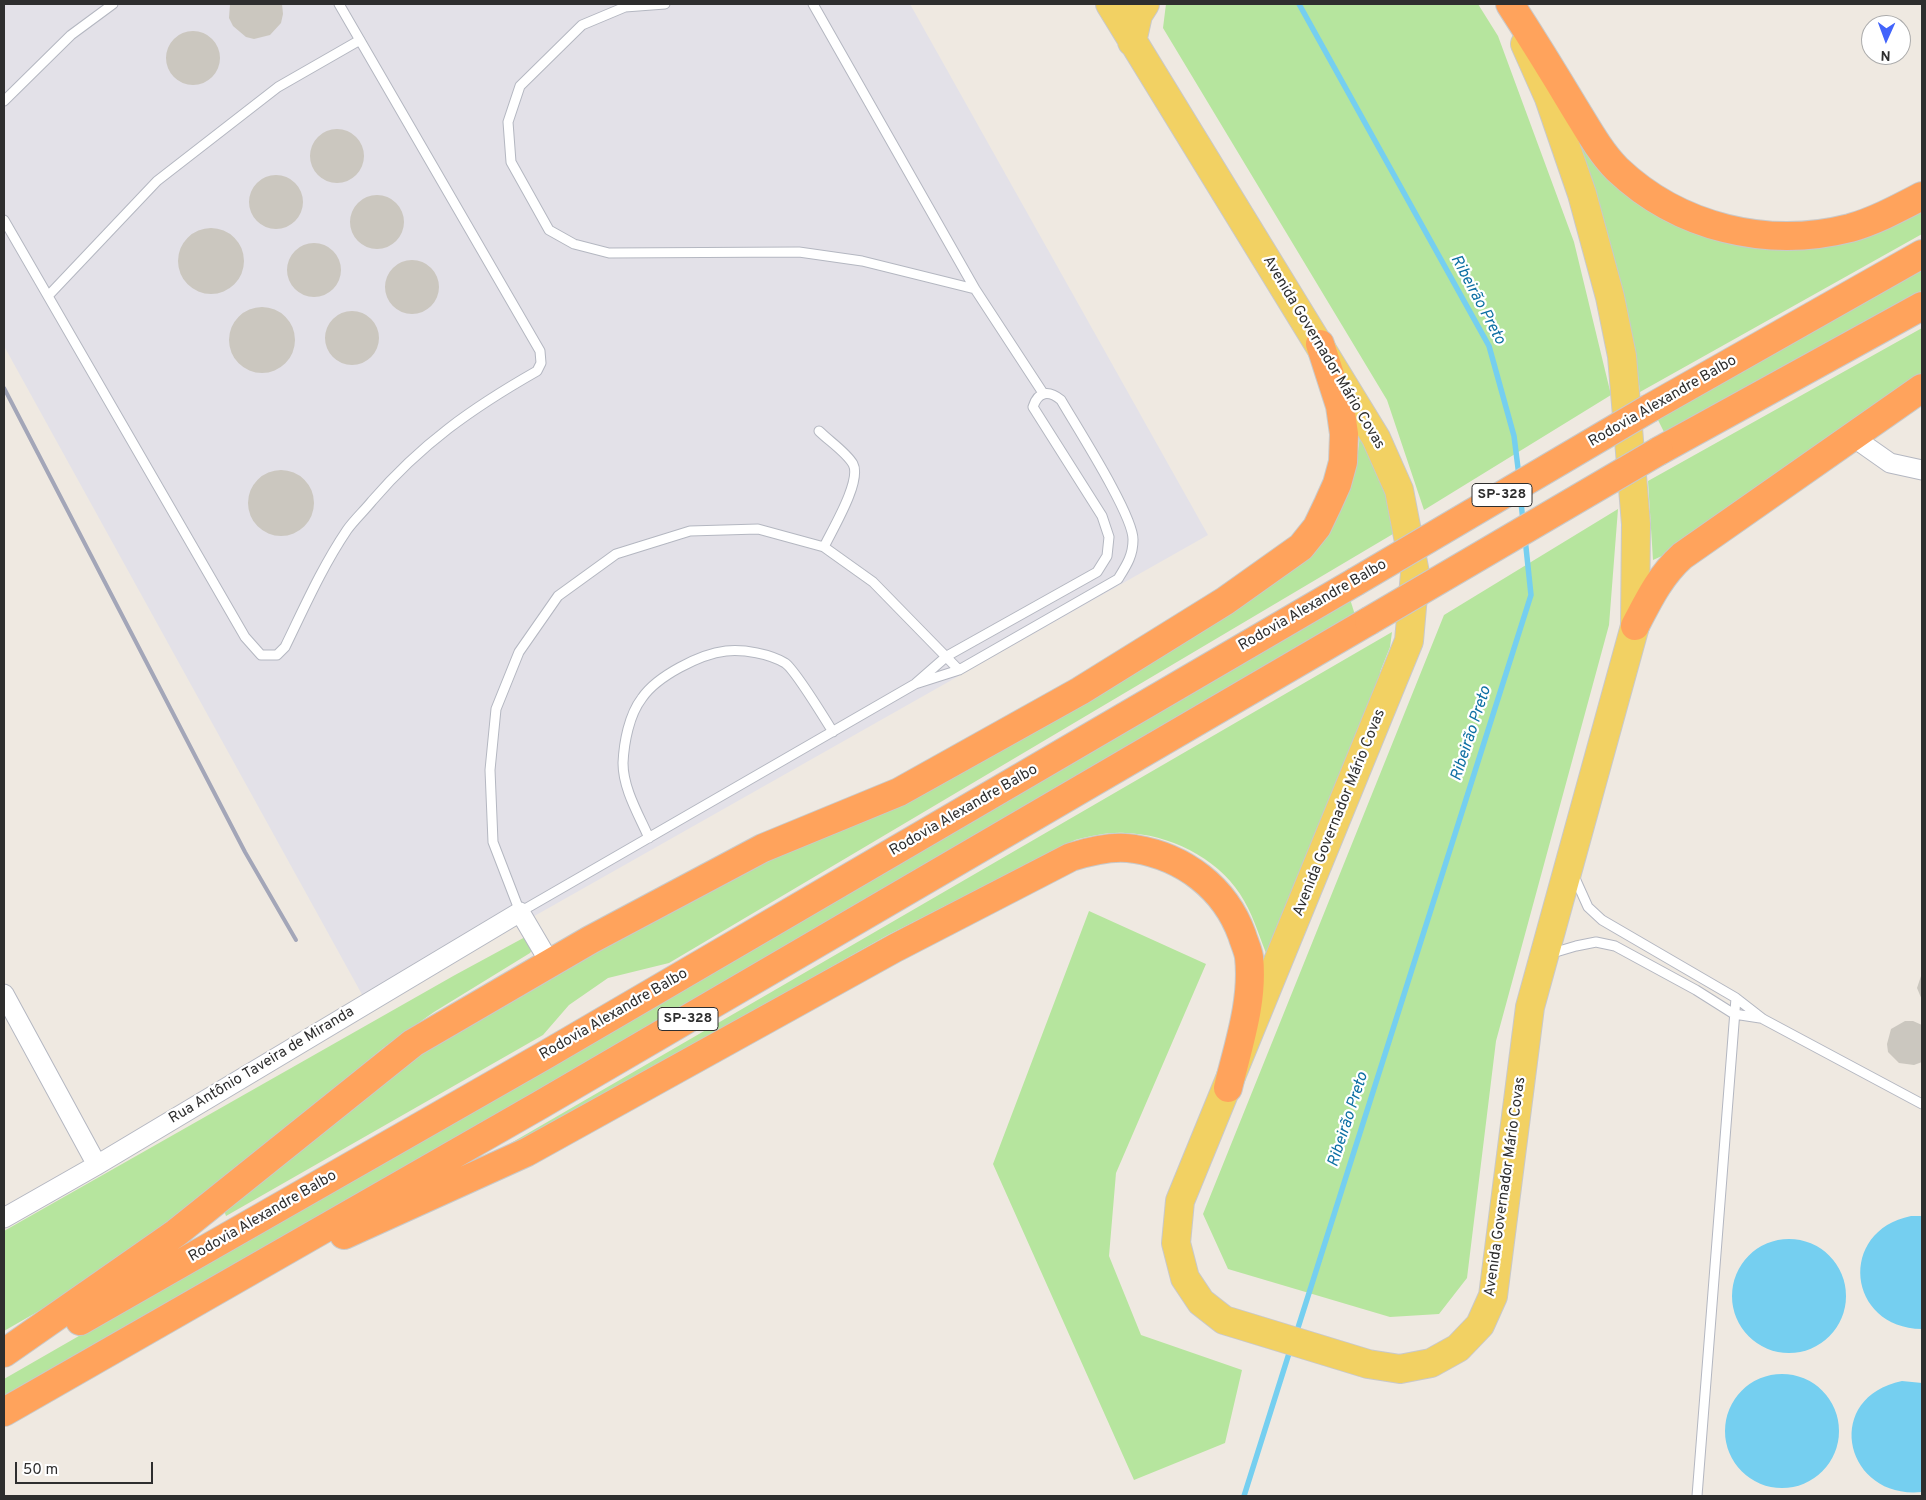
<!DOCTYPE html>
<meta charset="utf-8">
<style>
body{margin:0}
#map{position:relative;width:1926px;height:1500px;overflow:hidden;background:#efe9e1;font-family:Overpass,sans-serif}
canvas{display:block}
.frame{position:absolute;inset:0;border:5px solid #2e2e2e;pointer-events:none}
.north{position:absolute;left:1861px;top:15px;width:50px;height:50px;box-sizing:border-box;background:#fff;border:1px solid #ababab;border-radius:50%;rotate:182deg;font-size:14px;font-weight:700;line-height:20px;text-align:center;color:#2e2e2e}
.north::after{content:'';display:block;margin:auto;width:18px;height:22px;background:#4264fb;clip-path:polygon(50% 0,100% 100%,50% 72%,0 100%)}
.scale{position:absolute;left:15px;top:1462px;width:138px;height:22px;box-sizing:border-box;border:2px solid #2e2e2e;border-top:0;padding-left:6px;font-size:15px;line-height:18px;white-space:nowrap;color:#2e2e2e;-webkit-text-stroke:4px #fff;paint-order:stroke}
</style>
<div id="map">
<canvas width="1926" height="1500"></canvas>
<div class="frame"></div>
<div class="north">N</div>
<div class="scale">50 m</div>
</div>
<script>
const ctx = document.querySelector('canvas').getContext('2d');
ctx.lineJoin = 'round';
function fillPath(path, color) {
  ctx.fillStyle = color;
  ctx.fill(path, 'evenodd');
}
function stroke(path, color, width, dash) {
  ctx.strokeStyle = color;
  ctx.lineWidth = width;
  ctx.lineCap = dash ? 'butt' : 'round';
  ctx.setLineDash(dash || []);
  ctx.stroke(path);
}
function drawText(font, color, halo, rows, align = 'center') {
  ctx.font = font + ' Overpass,sans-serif';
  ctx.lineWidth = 4.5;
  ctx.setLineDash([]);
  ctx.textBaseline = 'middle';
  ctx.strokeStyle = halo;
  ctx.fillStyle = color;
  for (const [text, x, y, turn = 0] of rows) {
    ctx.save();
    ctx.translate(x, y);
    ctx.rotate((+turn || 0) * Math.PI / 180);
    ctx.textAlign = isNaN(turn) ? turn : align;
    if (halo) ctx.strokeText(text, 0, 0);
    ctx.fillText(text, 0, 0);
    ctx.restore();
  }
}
fillPath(new Path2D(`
 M4 4H910L1208 535 370 1009 4 346Z`), '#e3e1e8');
fillPath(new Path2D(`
 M1166 4H1478L1498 36 1574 242 1611 395 1424 510 1387 400 1163 28Z
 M1572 124 1733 241 1922 204V234L1640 392C1630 299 1602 212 1572 124Z
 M1922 268V291L1665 434 1656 416Z
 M1922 328V376L1673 551 1653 560 1648 481Z
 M1360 432 1385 486 1398 531 669 963 608 978 569 1005 543 1035 226 1216 224 1210 417 1055 568 964 770 856 1329 532C1347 500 1358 469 1360 432Z
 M1618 509 1609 625 1496 1041 1467 1278 1439 1314 1390 1317 1228 1269 1203 1214 1444 615Z
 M1350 599 1355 615 4 1401V1379L561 1059Z
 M1392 632 1390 647 1380 672 1385 676 1266 953C1258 933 1252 912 1240 894 1216 857 1168 834 1125 833 1108 832 1092 836 1075 840L886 936 500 1154 499 1150Z
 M1089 911 1206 964 1116 1173 1109 1256 1141 1335 1242 1370 1225 1443 1134 1480 993 1164Z
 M527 936 533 948 530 953 434 1012 383 1048 226 1179 86 1284 4 1331V1231L455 975Z`), '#b6e59e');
fillPath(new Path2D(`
 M1911 1216H1922V1329C1847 1328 1837 1231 1911 1216Z
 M1732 1296a57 57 0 1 1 114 0a57 57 0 1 1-114 0Z
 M1725 1431a57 57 0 1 1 114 0a57 57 0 1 1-114 0Z
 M1902 1381 1922 1383V1492C1845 1500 1821 1398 1902 1381Z`), '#75cff0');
stroke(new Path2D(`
 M1299 4 1489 346 1514 436 1519 476
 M1520 493 1523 521
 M1296 1334 1531 595 1525 538
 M1244 1496 1291 1347`), '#75cff0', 5.5);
fillPath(new Path2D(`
 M230 4H282L283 14 281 23 270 35 254 39 246 37 233 26 229 18Z
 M166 58a27 27 0 1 1 54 0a27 27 0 1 1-54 0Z
 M310 156a27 27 0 1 1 54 0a27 27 0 1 1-54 0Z
 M249 202a27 27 0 1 1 54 0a27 27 0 1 1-54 0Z
 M350 222a27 27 0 1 1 54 0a27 27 0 1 1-54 0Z
 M178 261a33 33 0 1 1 66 0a33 33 0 1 1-66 0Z
 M287 270a27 27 0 1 1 54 0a27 27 0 1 1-54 0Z
 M385 287a27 27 0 1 1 54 0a27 27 0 1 1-54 0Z
 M229 340a33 33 0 1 1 66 0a33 33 0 1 1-66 0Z
 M325 338a27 27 0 1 1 54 0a27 27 0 1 1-54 0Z
 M248 503a33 33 0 1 1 66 0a33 33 0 1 1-66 0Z
 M1922 973V1000L1917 988Z
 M1905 1021H1913L1922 1025V1062L1914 1065 1899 1063 1888 1052 1887 1044 1891 1029Z`), '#cbc7bf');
const service = new Path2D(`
 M665 4 625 7 582 25 520 86 508 122 511 162 549 230 574 244 609 253 799 252 862 261 975 289
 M813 4 975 289 1043 393
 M4 101 71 35 113 4
 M4 220 245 637 261 655H277L285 647C304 608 322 567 347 530 354 520 364 511 372 501 421 444 472 408 537 371L541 363 540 351 339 4
 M48 296 157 181 278 87 360 40
 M819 431C829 441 846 452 853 464 862 481 832 530 824 547
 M915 684 959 670 1118 579C1126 566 1133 556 1133 540 1134 516 1076 426 1061 400 1049 390 1038 391 1033 407L1102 516 1109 537 1107 556 1097 572 947 656 915 684 520 912 493 842 490 770 496 709 519 652 558 596 616 554 690 531 758 529 824 547 873 582 959 670
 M649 838C639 815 623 789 623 763 624 742 629 715 642 698 657 676 700 654 726 651 744 649 770 654 785 663 794 669 825 719 833 732
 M1574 876 1588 907 1602 920 1736 998 1763 1019 1922 1104
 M1549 954 1576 946 1596 942 1615 946 1696 990 1734 1014 1760 1018
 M1697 1496 1736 998`);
const minor = new Path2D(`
 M1853 437 1890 463 1922 470
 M4 994 97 1165
 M4 1218 97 1165 520 912 550 963`);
const primary = new Path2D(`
 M1110 4 1376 438 1399 490 1415 573 1409 641 1180 1201 1176 1243 1185 1278 1201 1302 1224 1320 1368 1364 1400 1369 1431 1363 1458 1348 1480 1325 1493 1296 1530 1007 1635 626 1636 524 1622 356 1610 297 1582 194 1549 98 1525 44
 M1132 42 1138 15 1145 4`);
const motorway = new Path2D(`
 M1510 4C1532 38 1553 72 1574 107 1587 128 1600 152 1617 169 1679 228 1768 249 1850 228 1875 221 1899 208 1922 196
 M1650 408 1922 254
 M1659 451 1922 306
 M1635 626C1649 599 1660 576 1682 556L1922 388
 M344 1235 527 1152 895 948 1071 857C1090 851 1115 845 1135 849 1184 857 1225 888 1242 935 1244 942 1248 950 1249 957 1254 1001 1238 1046 1228 1088
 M80 1321 547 1054 1355 582
 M4 1353 176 1233 413 1043 590 940 763 848 899 792 1080 691 1225 601 1301 547 1317 527 1328 504 1337 484 1343 462 1344 434 1340 406 1320 344
 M4 1412 540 1105 1369 621`);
stroke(service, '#b4b7c1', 11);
stroke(minor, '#b4b7c1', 21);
stroke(primary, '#c9c9c9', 30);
stroke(motorway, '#c9c9c9', 30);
stroke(service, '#fff', 9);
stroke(minor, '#fff', 19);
stroke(primary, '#f2d163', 28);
stroke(motorway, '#ffa35c', 28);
stroke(new Path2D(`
 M4 388 245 852 296 940`), '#a3a6b8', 4);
const motorwayBridge = new Path2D(`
 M1355 582 1650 408
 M1369 621 1659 451`);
stroke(motorwayBridge, '#c9c9c9', 30, []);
stroke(motorwayBridge, '#ffa35c', 28);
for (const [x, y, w] of [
 [1502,495,60],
 [688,1019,60]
]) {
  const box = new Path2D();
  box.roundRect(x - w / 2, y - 11.5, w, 23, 4);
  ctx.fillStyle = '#fff';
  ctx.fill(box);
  stroke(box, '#2e2e2e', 1);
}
drawText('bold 14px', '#2e2e2e', null, [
 ["SP-328",1502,495],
 ["SP-328",688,1019]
]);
drawText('15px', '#2e2e2e', '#fff', [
 ["Avenida Governador Mário Covas",1323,353,59],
 ["Rodovia Alexandre Balbo",1663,402,-30],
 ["Rodovia Alexandre Balbo",1313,606,-30],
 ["Rodovia Alexandre Balbo",964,811,-30],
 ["Avenida Governador Mário Covas",1340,813,-68],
 ["Rodovia Alexandre Balbo",614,1015,-30],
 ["Rua Antônio Taveira de Miranda",262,1066,-31],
 ["Avenida Governador Mário Covas",1506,1187,-82],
 ["Rodovia Alexandre Balbo",263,1217,-30]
]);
drawText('italic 16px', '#0d6fa3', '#fff', [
 ["Ribeirão Preto",1477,300,62],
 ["Ribeirão Preto",1472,734,-72],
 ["Ribeirão Preto",1349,1120,-72]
]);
</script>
